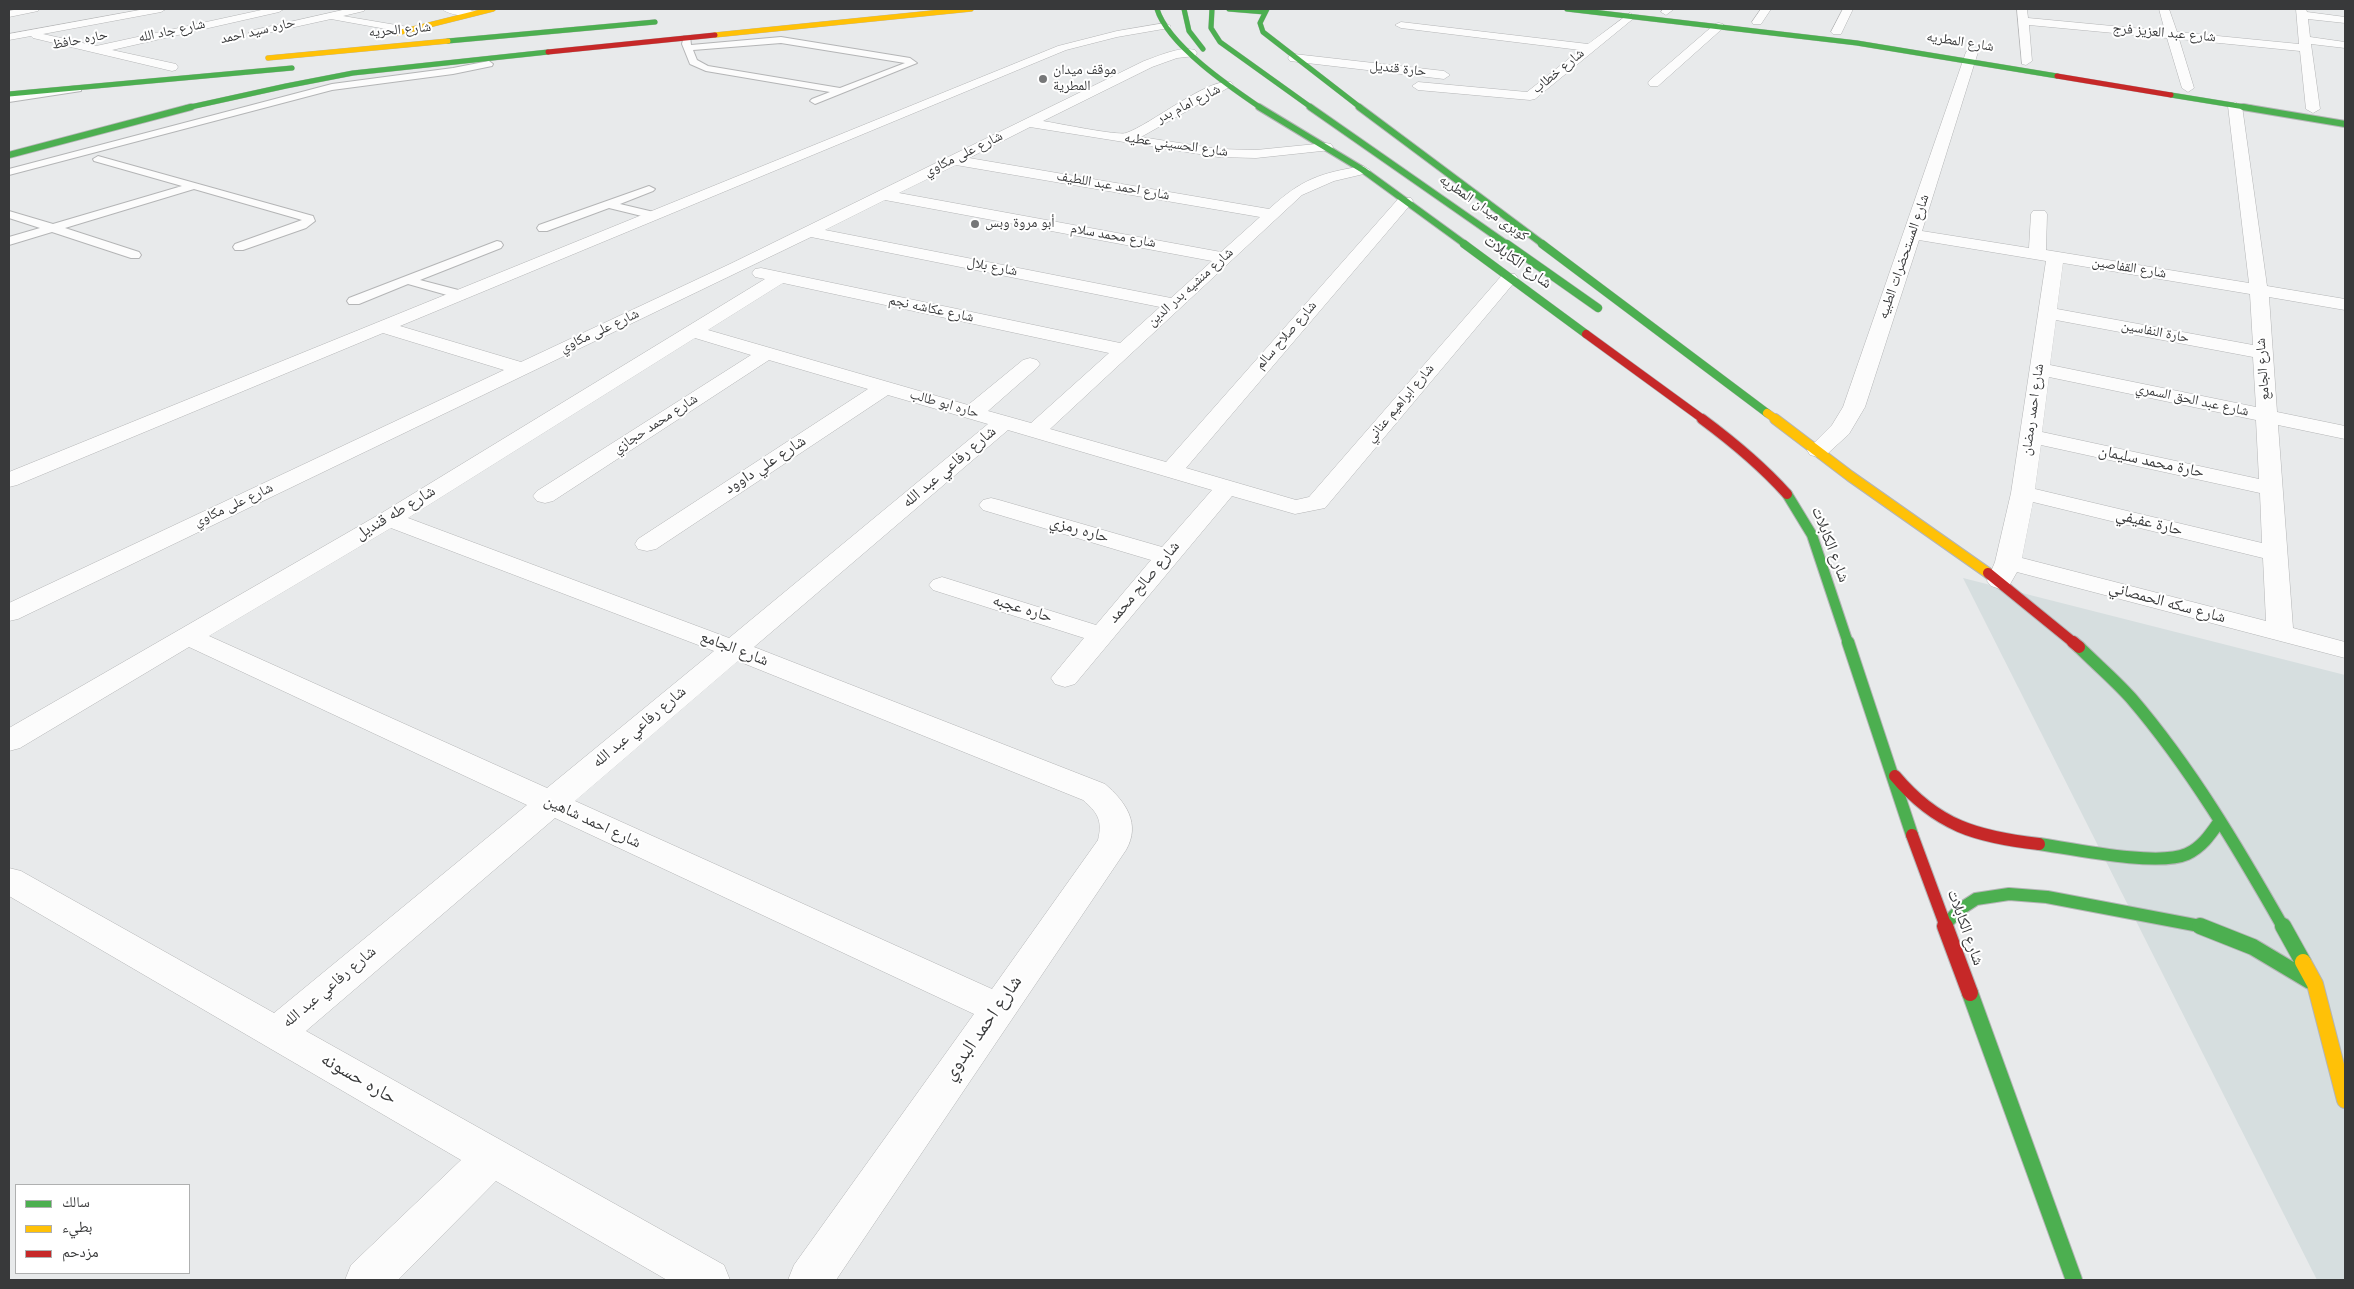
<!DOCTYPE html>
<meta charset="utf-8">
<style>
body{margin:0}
#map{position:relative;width:2354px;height:1289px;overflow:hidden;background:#e8eaeb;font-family:Spectral,"Noto Naskh Arabic",serif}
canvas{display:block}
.frame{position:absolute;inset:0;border:10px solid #38393a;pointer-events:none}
.legend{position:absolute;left:15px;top:1184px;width:175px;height:90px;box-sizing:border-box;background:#fff;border:1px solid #afb0b0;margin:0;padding:6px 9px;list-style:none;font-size:15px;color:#38393a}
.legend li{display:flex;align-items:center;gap:10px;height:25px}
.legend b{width:25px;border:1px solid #afb0b0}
</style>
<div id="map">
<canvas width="2354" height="1289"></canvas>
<div class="frame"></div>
<ul class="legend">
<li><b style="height:6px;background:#4caf50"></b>سالك</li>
<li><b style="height:6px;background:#ffc107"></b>بطيء</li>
<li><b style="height:6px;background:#c62828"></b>مزدحم</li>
</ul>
</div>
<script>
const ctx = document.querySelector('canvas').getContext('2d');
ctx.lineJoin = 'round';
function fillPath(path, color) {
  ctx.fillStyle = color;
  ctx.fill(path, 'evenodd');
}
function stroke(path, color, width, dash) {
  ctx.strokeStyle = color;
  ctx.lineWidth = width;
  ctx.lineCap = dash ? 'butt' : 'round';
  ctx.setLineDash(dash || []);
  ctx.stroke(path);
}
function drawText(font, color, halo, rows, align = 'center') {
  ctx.font = font + ' Spectral,"Noto Naskh Arabic",serif';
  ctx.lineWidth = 4;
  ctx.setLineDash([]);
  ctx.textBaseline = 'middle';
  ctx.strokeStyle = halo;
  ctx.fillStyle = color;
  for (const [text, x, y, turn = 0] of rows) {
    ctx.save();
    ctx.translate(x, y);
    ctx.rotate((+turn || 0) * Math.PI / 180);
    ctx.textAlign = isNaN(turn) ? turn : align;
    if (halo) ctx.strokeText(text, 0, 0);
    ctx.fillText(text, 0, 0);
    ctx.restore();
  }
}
fillPath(new Path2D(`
 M1963 578 2345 675V1280H2317Z`), '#d6dedf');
const lane = new Path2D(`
 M684 36H690L691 45 781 37 910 58 917 63 815 104 810 101 812 99 830 92 706 71 690 64 682 44ZM781 43 905 63 840 88 708 66 697 60 693 50Z
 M489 61 493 64 492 66 453 74 332 90 9 175V169L332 84 453 68Z
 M78 86 81 87V91L9 102V96Z
 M98 156 313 216 315 221 306 228 243 250H235L233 247 235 244 302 220 194 189 65 228 139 252 141 255 139 258H131L52 232 9 245V237L40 228 9 218V211L53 224 182 186 94 161 93 159Z
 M649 186 655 189 653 191 620 204 658 213 660 215 658 217 654 219 609 208 547 231H539L537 228 539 225Z
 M497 241 501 242 503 245 501 248 420 280 466 292 468 295 466 298 461 299 408 284 359 304H349L347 301 349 298Z`);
const street = new Path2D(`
 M19 9H39L38 11 9 17V11Z
 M145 9H166L161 12 43 34 96 46 266 9H284L279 12 112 50 176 64 178 67 176 70 172 71 33 38 31 36 9 40V34Z
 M347 9H365L364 11 343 16 408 27 414 30 408 33 331 19 254 36 248 33 254 30Z
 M442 9H467L479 13C473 19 448 15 442 9Z
 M1663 9H1674L1666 15 1661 12Z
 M1761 9H1771L1761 24H1753L1752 22Z
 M1843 9H1853L1841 34H1833L1831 32Z
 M2017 9H2027L2028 18 2165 31 2159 9H2169L2177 32 2299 44 2296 9H2306L2307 12 2345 17V23L2308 19 2310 37 2345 42V48L2311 44 2320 109 2313 113 2306 109 2300 51 2179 39 2194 88 2188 92 2182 88 2167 38 2029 25 2032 61 2026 65 2022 64Z
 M1630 13 1635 16 1634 18 1535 99 1530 100 1418 90 1412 86 1418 82 1527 92 1580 50 1401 28 1395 25 1401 22 1588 44Z
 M1165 23 1171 26 1169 28 1117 37 1066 50 400 326 521 362 732 263 1144 61C1159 56 1179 46 1195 50L1197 53 1195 56 1177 58 1152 67 1043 121C1056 123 1119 136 1126 133 1150 125 1209 77 1231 82L1233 85 1141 137 1218 149 1256 150 1326 143 1331 144 1333 147 1331 150 1256 158 1218 157 1030 127 969 158 1269 209C1302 179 1320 173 1363 166L1370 170 1368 173 1334 181 1302 195 1050 429 1166 462 1399 198H1411L1413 201 1411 204 1186 468 1296 500 1309 497 1503 274H1515L1518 278 1325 508 1295 514 1232 496 1075 684 1065 687 1055 684 1051 678 1084 638 933 590 929 585 933 580 942 577 1096 625 1151 560 983 510 979 505 983 500 991 498 999 500 1162 547 1212 490 1008 430 754 647 1105 784C1126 802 1141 824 1126 850L836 1280H788L794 1265 974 1014 555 818 306 1031 724 1265 730 1280H667L496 1181 398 1280H345L351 1265 461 1160 9 896V868L21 871 274 1013 527 805 189 647 20 748 9 751V728L380 514 765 279 755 277 752 273 755 269 761 268 1120 343 1160 307 811 237 18 619 9 621V603L504 370 383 333 17 485 9 487V472L1058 46 1117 31ZM956 165 1260 217 1221 252 899 193ZM885 200 1212 261 1171 298 825 230ZM783 283 1109 353 1031 423 988 411 1037 368 1040 364 1037 360 1030 358 1023 360 968 405 708 330ZM695 338 751 355 537 491 533 496 537 501 545 503 553 501 769 360 868 389 638 539 635 544 638 549 647 551 656 549 888 395 988 424 729 638 408 518ZM391 528 714 651 547 788 209 636ZM738 661 1083 800C1097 812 1103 820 1098 840L992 989 575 801Z
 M1719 23 1723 24V28L1658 86H1650L1648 83 1650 80 1715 24Z
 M1972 48 1978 52 1922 231 2029 248 2031 214 2033 211H2045L2047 214 2046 250 2249 283 2228 106 2235 102 2242 106 2267 286 2345 299V310L2269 297 2277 412 2345 426V439L2278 425 2293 628 2345 642V658L2017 572 2009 586 2000 589 1991 586 1987 581 1995 562 2011 493 2046 261 1919 240 1865 407 1849 434 1826 455 1818 457 1810 455 1807 450 1832 425 1843 407 1966 52ZM2063 263 2250 294 2253 345 2057 309ZM2056 320 2253 357 2256 407 2050 365ZM2049 377 2256 420 2259 479 2042 432ZM2041 445 2260 493 2262 543 2035 489ZM2033 502 2263 558 2266 621 2022 558Z
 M1294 54 1444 71 1450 75 1444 79 1290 61 1288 58 1290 55Z`);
const fastFar5 = new Path2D(`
 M1157 9C1168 45 1230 87 1261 108
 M1184 9 1189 31 1203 49
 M1212 9 1211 28 1220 42 1312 108
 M1229 9 1265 12
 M1267 9 1260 23 1263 32 1361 108
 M1567 9 1857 43 2057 76
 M448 41 655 22
 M9 94 292 68
 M2171 95 2251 108
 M186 108 286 86 353 73 548 52`);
const fastFar4 = new Path2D(`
 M1259 107 1363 170 1466 245
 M1310 107 1508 245
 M1359 107 1544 245
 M2243 107 2345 124
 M9 155 191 107`);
const fastFar3 = new Path2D(`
 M1464 244 1586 334
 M1507 244 1598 308
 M1542 244 1767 413`);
const fastFar2 = new Path2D(`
 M1787 494 1812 535 1848 643`);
const fastFar1 = new Path2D(`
 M1848 642 1912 835
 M2079 647C2096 664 2115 680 2131 698 2191 768 2238 848 2283 927
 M2039 844C2073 849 2158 867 2187 854 2202 847 2210 835 2219 822
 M1945 925 1959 910 1976 899 2009 894 2047 897 2205 927`);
const fast = new Path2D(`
 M2200 926 2253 947 2310 981
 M2283 926 2303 962
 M1970 993 2074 1280`);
const slowFar3 = new Path2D(`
 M397 33 493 9
 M715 35 971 9
 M268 58 448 41`);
const slowFar2 = new Path2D(`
 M1767 413 1777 420`);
const slowFar1 = new Path2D(`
 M1775 419 1850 476 1988 573`);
const slow = new Path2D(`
 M2303 962 2315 984 2345 1100`);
const jamFar4 = new Path2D(`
 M548 52 715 35
 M2057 76 2171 95`);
const jamFar3 = new Path2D(`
 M1586 334 1704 420`);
const jamFar2 = new Path2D(`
 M1702 419C1733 442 1761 465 1787 494
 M1988 573 2074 643`);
const jamFar1 = new Path2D(`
 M2073 642 2079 647
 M1895 776C1937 826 1977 837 2039 844
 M1912 835 1946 927`);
const jam = new Path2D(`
 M1945 926 1970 993`);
stroke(lane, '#b4b5b6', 2);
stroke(street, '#b4b5b6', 1);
stroke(fastFar5, '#b4b5b6', 5.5);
stroke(fastFar4, '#b4b5b6', 8);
stroke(fastFar3, '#b4b5b6', 9);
stroke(fastFar2, '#b4b5b6', 12);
stroke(fastFar1, '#b4b5b6', 14);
stroke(fast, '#b4b5b6', 18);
stroke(slowFar3, '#b4b5b6', 5.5);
stroke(slowFar2, '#b4b5b6', 9);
stroke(slowFar1, '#b4b5b6', 12);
stroke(slow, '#b4b5b6', 18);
stroke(jamFar4, '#b4b5b6', 5.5);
stroke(jamFar3, '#b4b5b6', 9);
stroke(jamFar2, '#b4b5b6', 12);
stroke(jamFar1, '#b4b5b6', 14);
stroke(jam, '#b4b5b6', 18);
fillPath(lane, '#fcfcfc');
fillPath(street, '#fcfcfc');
stroke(fastFar5, '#4caf50', 5);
stroke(fastFar4, '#4caf50', 6);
stroke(fastFar3, '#4caf50', 8);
stroke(fastFar2, '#4caf50', 10);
stroke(fastFar1, '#4caf50', 12);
stroke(fast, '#4caf50', 16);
stroke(slowFar3, '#ffc107', 5);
stroke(slowFar2, '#ffc107', 8);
stroke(slowFar1, '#ffc107', 10);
stroke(slow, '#ffc107', 16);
stroke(jamFar4, '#c62828', 5);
stroke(jamFar3, '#c62828', 8);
stroke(jamFar2, '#c62828', 10);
stroke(jamFar1, '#c62828', 12);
stroke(jam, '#c62828', 16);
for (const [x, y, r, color] of [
 [1043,79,5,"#767778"],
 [975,224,5,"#767778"]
]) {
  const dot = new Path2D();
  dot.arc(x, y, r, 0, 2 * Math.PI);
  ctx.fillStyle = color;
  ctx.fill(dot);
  stroke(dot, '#fff', 2);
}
drawText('14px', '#38393a', '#fff', [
 ["شارع الحريه",400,31,-5],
 ["شارع جاد الله",172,32,-12],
 ["حاره سيد احمد",258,32,-13],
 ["شارع عبد العزيز فرج",2164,34,5],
 ["حاره حافظ",80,41,-11],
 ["شارع المطريه",1960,43,9],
 ["حارة قنديل",1398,70,6],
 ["شارع خطاب",1559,72,-39],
 ["شارع امام بدر",1189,105,-27],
 ["شارع الحسيني عطيه",1176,146,8],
 ["شارع على مكاوي",964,155,-26],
 ["شارع احمد عبد اللطيف",1113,187,10],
 ["كوبرى ميدان المطريه",1483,209,35],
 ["شارع محمد سلام",1113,237,10],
 ["شارع المستحضرات الطبيه",1905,257,-71],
 ["شارع بلال",992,268,11],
 ["شارع القفاصين",2129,269,9],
 ["شارع منشيه بدر الدين",1191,288,-42],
 ["شارع عكاشه نجم",931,310,12],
 ["شارع على مكاوي",600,332,-25],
 ["حارة النفاسين",2155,333,11],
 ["شارع صلاح سالم",1287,336,-49],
 ["شارع الجامع",2264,369,-94],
 ["شارع عبد الحق السمري",2192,401,12],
 ["شارع ابراهيم عناني",1401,404,-50],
 ["حاره ابو طالب",944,405,16],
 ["شارع احمد رمضان",2034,410,-82],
 ["شارع محمد حجازي",656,425,-33],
 ["شارع على مكاوي",234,506,-25]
]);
drawText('14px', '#38393a', '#fff', [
 ["موقف ميدان",1053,71],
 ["المطرية",1053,87],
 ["أبو مروة وبس",985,224]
], 'left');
drawText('16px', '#38393a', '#fff', [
 ["شارع الكابلات",1517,263,36],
 ["حارة محمد سليمان",2151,463,12],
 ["شارع علي داوود",766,466,-33],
 ["شارع رفاعي عبد الله",950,468,-40],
 ["شارع طه قنديل",396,514,-31],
 ["حارة عفيفي",2149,524,14],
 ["حاره رمزي",1079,531,16],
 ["شارع الكابلات",1829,545,69],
 ["شارع صالح محمد",1145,583,-50],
 ["شارع سكه الحمصاني",2167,604,15],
 ["حاره عجبه",1022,610,17],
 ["شارع الجامع",734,650,21],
 ["شارع رفاعي عبد الله",640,728,-40],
 ["شارع احمد شاهين",592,823,25],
 ["شارع الكابلات",1964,928,70],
 ["شارع رفاعي عبد الله",330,988,-40]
]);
drawText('19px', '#38393a', '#fff', [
 ["شارع احمد البدوي",984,1029,-55],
 ["حاره حسونه",358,1080,30]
]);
</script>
